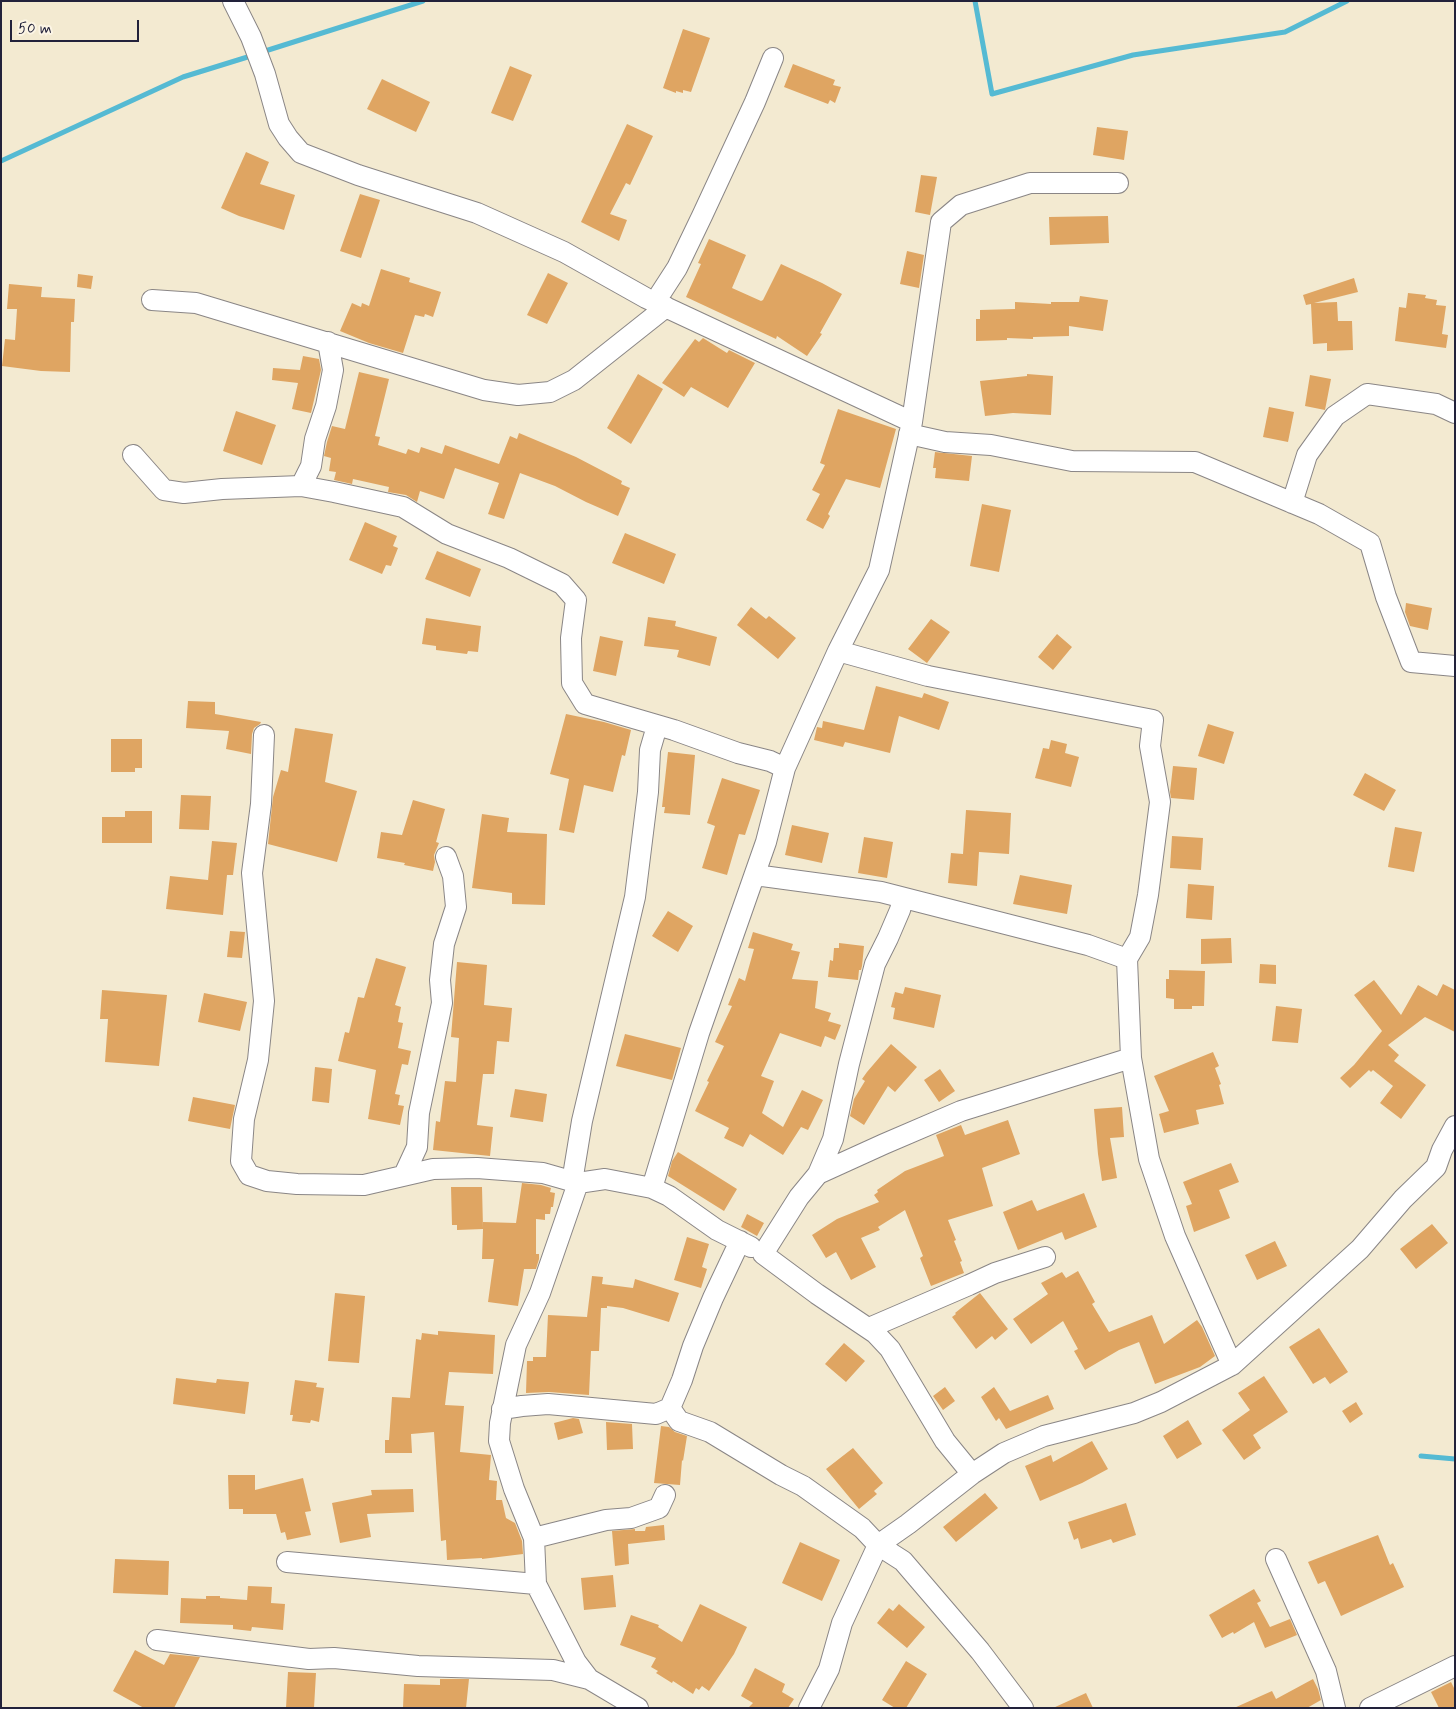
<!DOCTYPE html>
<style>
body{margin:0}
#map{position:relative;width:1456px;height:1709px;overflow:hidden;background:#f3ead1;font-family:Mynerve,sans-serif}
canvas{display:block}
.frame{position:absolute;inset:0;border:2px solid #22223b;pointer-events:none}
.scale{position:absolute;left:10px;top:20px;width:129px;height:22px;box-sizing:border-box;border:2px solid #22223b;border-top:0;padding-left:6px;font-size:15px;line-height:18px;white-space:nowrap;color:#22223b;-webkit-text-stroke:4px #fcf5e5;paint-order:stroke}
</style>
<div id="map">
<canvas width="1456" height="1709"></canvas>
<div class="frame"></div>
<div class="scale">50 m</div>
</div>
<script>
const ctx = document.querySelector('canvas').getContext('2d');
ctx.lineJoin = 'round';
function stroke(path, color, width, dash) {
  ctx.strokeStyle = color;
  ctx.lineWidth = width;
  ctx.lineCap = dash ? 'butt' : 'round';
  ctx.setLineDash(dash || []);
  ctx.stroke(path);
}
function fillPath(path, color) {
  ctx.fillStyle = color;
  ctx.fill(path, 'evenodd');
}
stroke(new Path2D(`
 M975 1 992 94 1133 55 1285 32 1347 1
 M262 52 423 1
 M1 161 183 77 254 55
 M1421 1456 1455 1459`), '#55bad3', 5);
fillPath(new Path2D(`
 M683 29 710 38 691 92 683 90V93L676 91V93L663 88Z
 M793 64 835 80 833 85 841 87 835 103 830 100 828 104 784 87Z
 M510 66 532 75 513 121 491 113Z
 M382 79 430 102 416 132 367 109Z
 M627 124 653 136 630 185 626 183 610 214 627 220 619 241 581 222Z
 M1097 127 1128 131 1124 160 1093 155Z
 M246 152 269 162 260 184 295 195 284 230 239 216 221 208Z
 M921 175 937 177 930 215 915 212Z
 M360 194 380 200 361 258 340 251Z
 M1108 216 1109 243 1050 245 1049 217Z
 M709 239 746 255 732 288 761 301 763 300 781 264 822 283 842 294 820 333 822 334 807 356 777 336 776 339 686 297 701 264 698 263Z
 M907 251 924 255 919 288 900 284Z
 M381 269 410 278 409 282 441 292 433 317 425 314 424 317 415 315 403 353 369 343 340 331 352 303 361 307 362 303 369 306Z
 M548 273 568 283 547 324 527 315Z
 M78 274 93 276 91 289 77 287Z
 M1354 278 1358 292 1314 303 1337 302 1338 321H1352L1353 350 1327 351V343L1313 344 1311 304 1306 305 1303 295Z
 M9 284 42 287 41 297 75 299 74 322H71L70 372 41 371 2 366 5 339 15 340 17 309H7Z
 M1408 293 1426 295 1425 298 1437 300 1436 305 1446 306 1442 334 1448 335 1446 348 1395 341 1399 307 1406 308Z
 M1080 296 1108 300 1103 331 1069 326V336L1033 337V339L1007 338V340L976 341V319H980V310L1015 309V302L1051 304V302H1079Z
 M703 338 727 353 729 350 755 363 728 408 691 387 684 397 662 383 695 339 699 342Z
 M303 356 319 359 321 370 311 413 292 409 298 383 272 380 273 368 300 370Z
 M359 372 389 379 375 436 380 437 378 445 406 454 408 449 419 453 421 447 442 454 445 445 499 464 510 436 517 439 519 433 576 457 622 481 621 484 630 488 618 516 586 502 555 486 520 473 504 519 488 514 499 483 455 468 444 499 420 491 417 502 406 495 388 492 389 487 353 479 352 484 334 480 336 472 329 471 331 458 324 456 327 442 332 426 345 429Z
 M638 374 663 389 631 444 607 428Z
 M1027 374 1053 376 1051 415 1013 413 985 416 980 381 1027 376Z
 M1310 375 1331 379 1325 410 1305 406Z
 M1269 407 1294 412 1288 442 1263 437Z
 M838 409 896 429 880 488 846 479 828 514 830 516 823 529 806 520 820 494 812 490 825 465 820 463Z
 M236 411 276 425 262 465 223 451Z
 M935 452 972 456 969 481 935 478 936 468H933Z
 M982 504 1011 510 999 572 970 566Z
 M365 522 397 536 393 546 398 548 391 566 386 565 382 574 349 560Z
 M625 533 676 554 664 584 612 563Z
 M437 551 481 569 470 597 425 579Z
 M1406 603 1432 608 1428 630 1410 626 1405 612Z
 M751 607 766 619 769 616 796 638 778 659 737 625Z
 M648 617 676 621 675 626 717 637 710 666 677 657 679 650 644 646Z
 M426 618 481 626 478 652 468 651 467 654 436 650V646L422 644Z
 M931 619 950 632 927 663 908 649Z
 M1057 634 1072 647 1053 670 1038 657Z
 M600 636 623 641 616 676 593 671Z
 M876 686 922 698 924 693 949 702 939 730 899 716 890 753 845 742 843 747 814 740 817 727 822 728 823 721 864 730Z
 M188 701 215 702V714L261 722 260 724 254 728 252 734 251 754 226 749 229 731 186 728Z
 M566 714 604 722 631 730 625 756 622 755 613 792 584 785 574 833 559 830 569 779 550 774Z
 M1208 724 1234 732 1224 764 1198 756Z
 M295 728 333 734 325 782 357 791 337 862 268 844 273 797 281 770 288 772Z
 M111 739H142V768H135V772H111Z
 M1051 740 1067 744 1065 753 1079 757 1071 787 1035 778 1043 748 1049 749Z
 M668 752 695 755 690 815 664 813 665 807H662Z
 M1173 766 1197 768 1194 800 1171 798 1170 792Z
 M1365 773 1396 790 1384 811 1353 795Z
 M722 778 760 790 745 835 739 834 727 875 702 868 715 826 707 823Z
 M181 795 211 796 209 830 179 829Z
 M413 800 445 809 436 842 439 843 434 855 435 862 433 871 404 865 405 863 377 858 381 832 402 835Z
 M966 810 1011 813 1009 854 979 852 977 886 948 883 951 853 963 854Z
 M125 811H152V843H102V817H125Z
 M482 814 509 818 507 832 547 834 545 905 512 904V893L472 888Z
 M792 825 829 833 822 863 785 855Z
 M1395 827 1422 832 1414 872 1388 867Z
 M1172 836 1203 838 1201 870 1170 868Z
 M864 837 893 842 887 878 858 873Z
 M212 841 237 843 233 875H227L223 915 166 909 170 876 208 880Z
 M1020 875 1072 885 1067 914 1013 904Z
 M1188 884 1214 886 1212 920 1186 918Z
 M668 911 693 926 678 952 652 936Z
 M230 931 245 932 242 958 227 957Z
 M753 932 793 944 791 950 800 952 792 979 818 981 815 1008 831 1013 828 1021 841 1025 835 1040 825 1036 821 1047 780 1033 761 1076 774 1081 762 1113 783 1127 802 1090 823 1100 808 1130 801 1127 783 1155 750 1134 743 1147 724 1138 729 1128 695 1111 709 1082 707 1081 724 1046 715 1042 732 1006 728 1005 739 978 745 981 754 949 748 948Z
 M1231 938 1232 963 1201 964V939Z
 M839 943 864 946 862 966 861 970H859L858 980 828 977 830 960 833 961 834 948H839Z
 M376 958 406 967 395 1005 401 1007 398 1022 403 1023 398 1048 411 1051 408 1065 402 1064 395 1094 400 1095 398 1105 404 1106 400 1125 368 1119 376 1070 338 1061 345 1032 349 1033 358 997 364 998Z
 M457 962 487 965 484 1005 512 1008 509 1042 497 1041 494 1074H483L477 1125 493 1127 490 1156 433 1150 436 1121 440 1122 445 1081 456 1082 459 1038 451 1037Z
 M1260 964 1276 965V984L1259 983Z
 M1169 970 1205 971 1204 1006H1192V1009H1174V999L1166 998V979H1169Z
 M1374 980 1401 1015 1418 985 1437 996 1443 984 1455 990V1032L1425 1017 1388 1045 1399 1055 1394 1061 1426 1085 1401 1119 1380 1103 1393 1086 1373 1070 1371 1072 1369 1070 1350 1088 1340 1078 1354 1065 1382 1031 1354 995Z
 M905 987 941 995 934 1028 893 1019 895 1008 891 1007 895 992 903 994Z
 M102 990 167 995 159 1066 105 1062 108 1019H100Z
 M204 993 247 1002 240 1031 198 1022Z
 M1276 1006 1302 1009 1298 1043 1272 1041Z
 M625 1034 681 1048 672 1080 616 1066Z
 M891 1044 917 1067 895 1092 888 1086 864 1125 850 1116 854 1099 865 1081 862 1079 867 1072Z
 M1213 1052 1219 1066 1215 1068 1221 1084 1219 1085 1224 1104 1196 1110 1199 1124 1164 1133 1159 1114 1169 1111 1154 1076Z
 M315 1067 332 1069 329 1103 312 1101Z
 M940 1069 955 1091 939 1102 924 1080Z
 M515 1089 547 1094 543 1122 510 1117Z
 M193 1097 235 1105 230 1129 188 1121Z
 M1122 1107 1124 1137 1110 1138 1117 1178 1102 1181 1098 1154 1094 1109Z
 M1008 1120 1020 1154 982 1168 993 1206 948 1220 956 1240 954 1241 962 1261 960 1262 964 1273 931 1286 920 1258 923 1256 905 1210 878 1227 880 1230 861 1238 876 1267 851 1280 836 1252 826 1258 812 1235 837 1219 879 1202 874 1195 878 1192 877 1190 905 1171 944 1156 936 1135 961 1125 965 1135Z
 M678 1152 737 1189 724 1211 668 1176 672 1161Z
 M1231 1163 1239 1182 1219 1190 1230 1218 1194 1232 1186 1206 1192 1204 1183 1182Z
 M522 1183 541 1185 551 1188 550 1192 555 1193 553 1207H551L550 1214H545V1220L536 1219V1254H539V1259L536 1269H524L518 1306 488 1302 494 1259H482L483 1229 457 1230V1225H452L451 1187H482L483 1228V1222L516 1223Z
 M1084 1193 1097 1227 1065 1240 1062 1232 1018 1250 1003 1212 1032 1200 1037 1211Z
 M747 1214 764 1223 757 1236 741 1227Z
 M1432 1224 1448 1243 1416 1269 1400 1249Z
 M687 1237 709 1244 702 1267 707 1269 701 1288 674 1280Z
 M1275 1241 1287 1266 1257 1280 1245 1255Z
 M1078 1271 1095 1302 1092 1304 1109 1332 1152 1315 1164 1344 1197 1320 1202 1327 1215 1356 1200 1367 1155 1384 1139 1342 1119 1350 1085 1370 1074 1351 1078 1349 1063 1321 1031 1344 1013 1319 1048 1294 1041 1283 1062 1272 1066 1278Z
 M592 1276 603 1277 602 1284 633 1288 635 1279 679 1293 669 1322 623 1308 607 1306V1308H601L599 1351H591L589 1395 549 1392 526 1393 527 1361H533V1357H546L548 1315 587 1317Z
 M335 1293 365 1296 359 1363 328 1361Z
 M980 1293 1008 1329 995 1340 992 1336 976 1349 952 1317 956 1314 955 1313Z
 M1319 1328 1348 1372 1330 1384 1325 1377 1313 1384 1289 1347Z
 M438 1331 495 1335 493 1374 449 1372 445 1405 464 1406 460 1452 491 1455 489 1480 497 1481 496 1500H502L506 1518 515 1523 522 1541 523 1554 482 1559V1558L447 1560 446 1540 441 1541 434 1432 411 1434 412 1453H385V1440H389L392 1397 410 1398 416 1339 421 1340 422 1333 438 1335Z
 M844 1343 865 1361 846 1382 825 1364Z
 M1264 1376 1288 1412 1253 1435 1261 1448 1244 1460 1222 1430 1250 1410 1238 1393Z
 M176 1378 216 1383 217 1379 249 1382 245 1414 173 1404Z
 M295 1380 317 1383 316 1387 324 1388 319 1422 311 1420 310 1423 292 1421 293 1415H290Z
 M945 1387 955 1401 943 1410 933 1396Z
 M994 1387 1010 1411 1048 1395 1054 1409 1006 1429 999 1418 996 1421 981 1397Z
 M1356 1402 1363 1414 1350 1423 1342 1411Z
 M573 1418 579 1419 583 1433 558 1440 554 1423Z
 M1188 1420 1202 1444 1177 1459 1163 1436Z
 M606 1422 632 1424 633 1449 607 1450Z
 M661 1426 669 1427 675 1432 687 1436 683 1461 682 1460 680 1485 654 1483Z
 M1092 1441 1108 1469 1082 1483 1040 1501 1025 1466 1051 1455 1053 1462Z
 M853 1448 883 1483 874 1491 877 1494 859 1509 826 1469Z
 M228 1475H255V1490L303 1478 311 1511 305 1512 311 1535 287 1540 285 1532 281 1533 276 1514H243V1509H229Z
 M413 1489 414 1512 367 1514 371 1537 340 1543 332 1503 372 1495 371 1490Z
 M985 1493 998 1508 956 1542 943 1527Z
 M1126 1503 1136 1535 1113 1543 1111 1539 1081 1549 1078 1538 1074 1540 1068 1522Z
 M664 1525 665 1540 628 1544 629 1564 615 1566 612 1531 635 1529V1531H645L646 1527Z
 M1378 1535 1390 1565 1393 1563 1404 1587 1341 1616 1325 1581 1318 1584 1308 1562Z
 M800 1542 840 1560 822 1601 782 1583Z
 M115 1559 169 1561 168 1595 113 1593Z
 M613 1575 616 1607 584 1610 581 1578Z
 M248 1586 272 1587 271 1603 285 1604 283 1630 252 1627 251 1631 233 1629V1625L180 1623 181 1598 206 1599V1596H220V1598L247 1600Z
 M1254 1589 1261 1601 1257 1603 1270 1627 1290 1619 1297 1635 1265 1648 1254 1622 1234 1634 1233 1632 1222 1638 1209 1615Z
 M700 1604 747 1627 734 1654 709 1691 702 1686 699 1690 696 1688 693 1694 673 1681 672 1683 656 1673 658 1671 651 1667 656 1658 620 1645 631 1615 659 1625 658 1627 682 1642Z
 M899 1604 925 1627 907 1648 877 1623 889 1608 893 1611Z
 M135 1650 164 1665 170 1654 200 1657 174 1708H144L113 1691Z
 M906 1661 927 1674 906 1708H895L882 1700Z
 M755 1668 785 1684 782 1692 794 1699 788 1708H748L753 1703 741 1696Z
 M288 1672 316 1673 314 1708H286Z
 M440 1679H469L466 1708H403L404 1684 440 1685Z
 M1313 1679 1318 1689 1321 1700 1307 1708H1234L1272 1691 1276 1699Z
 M1451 1682 1455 1690V1708H1439L1431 1692Z
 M1086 1693 1093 1708H1053Z`), '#dfa562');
const minor = new Path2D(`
 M233 1 251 37 265 74 279 124 288 138 301 153 358 175 477 213 564 252 646 298 912 422
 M152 300 196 303 484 390 518 395 550 392 574 380 666 307
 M655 302 677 268 702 216 755 102 773 58
 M909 434 945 442 991 445 1072 461 1195 462 1319 514 1370 543 1386 597 1411 662 1455 666
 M133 455 164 490 184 493 222 489 301 486 334 492 403 507 447 534 509 558 562 584 576 600 571 638 572 683 585 704 674 730 738 753 770 761 785 768
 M301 486 311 466 315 439 326 406 333 370 328 342
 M1292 503 1307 455 1335 416 1367 394 1436 404 1455 413
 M838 651 928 676 1153 720 1150 746 1160 802 1148 895 1140 937 1127 959
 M264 735 261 804 252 873 264 1001 258 1060 244 1119 241 1161 249 1175 267 1181 297 1184 364 1185 433 1169 477 1168 543 1173 578 1183 540 1293 516 1345 500 1423 499 1441 514 1489 534 1538 536 1584 576 1662 589 1679 638 1708
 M755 875 881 892 1088 945 1127 959 1131 1058 1149 1159 1175 1236 1232 1365
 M818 1174 833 1139 849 1064 875 964 888 938 900 910 903 898
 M404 1175 417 1147 419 1113 442 1003 440 980 444 944 456 907 453 876 446 857
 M572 1182 582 1121 635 897 648 792 650 750 657 726
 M578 1183 605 1179 652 1188 669 1196 717 1230 751 1247
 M652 1188 699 1033 766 842 785 768 838 651 879 570 912 422 941 222 961 205 1030 183H1118
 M740 1241 713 1298 693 1346 682 1380 670 1408 679 1421 710 1432 781 1475 803 1486 862 1528 878 1545 903 1561 980 1651 1023 1708
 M869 1328 969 1285 995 1273 1045 1257
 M502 1409 522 1406 548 1404 656 1414 670 1408
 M972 1474 945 1441 890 1349 875 1333 817 1294 763 1254 799 1197 818 1174 884 1144 961 1111 1131 1058
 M534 1538 606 1520 631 1518 659 1508 665 1495
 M1276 1559 1326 1671 1335 1708
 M287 1562 536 1584
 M157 1640 309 1659 334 1658 418 1666 553 1670 589 1679
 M809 1708 829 1669 842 1623 878 1545 908 1524 972 1474 1004 1453 1044 1436 1134 1413 1161 1402 1232 1365 1360 1249 1403 1199 1436 1167 1442 1150 1455 1126
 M1370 1708 1455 1666`);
stroke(minor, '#8a8686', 22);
stroke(minor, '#fff', 20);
</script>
